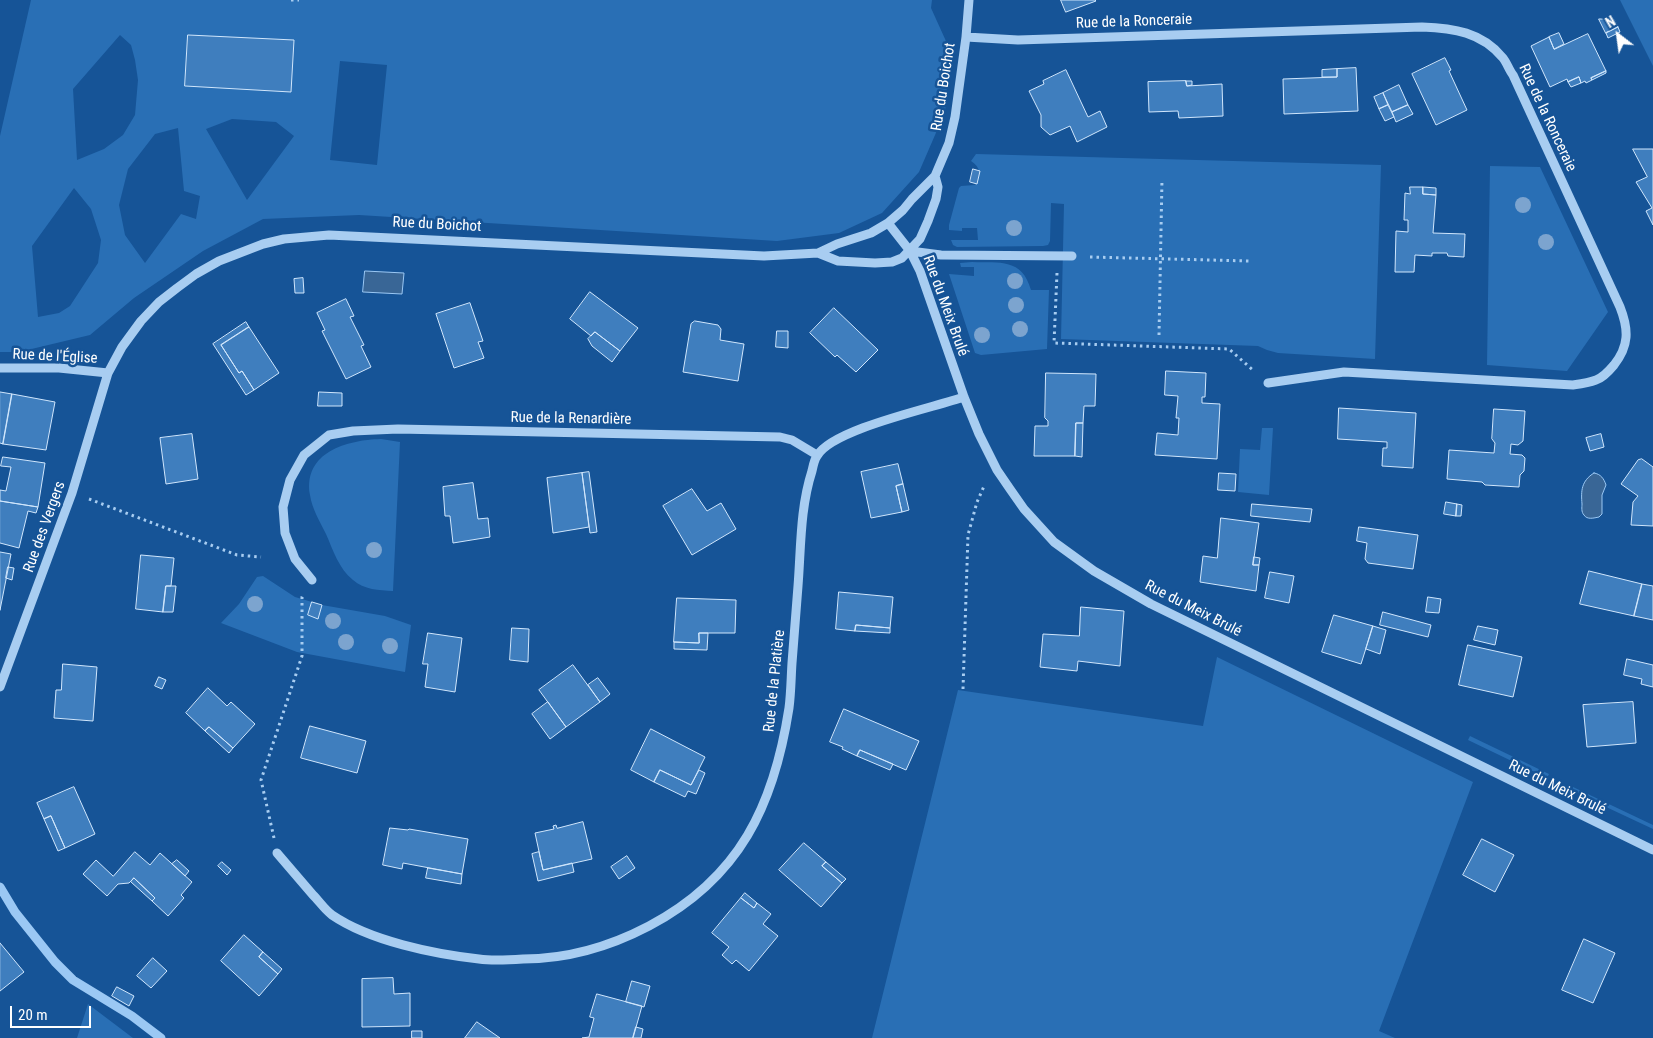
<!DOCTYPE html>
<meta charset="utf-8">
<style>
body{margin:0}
#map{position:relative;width:1653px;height:1038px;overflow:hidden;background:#165497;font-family:"Roboto Condensed",sans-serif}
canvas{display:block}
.north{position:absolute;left:1593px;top:10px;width:50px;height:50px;-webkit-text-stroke:4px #165497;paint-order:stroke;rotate:330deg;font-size:14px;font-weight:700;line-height:20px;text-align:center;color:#fff}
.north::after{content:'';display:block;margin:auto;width:18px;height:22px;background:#fff;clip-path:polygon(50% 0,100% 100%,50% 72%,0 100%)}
.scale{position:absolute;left:10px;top:1006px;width:81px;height:22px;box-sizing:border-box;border:2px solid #fff;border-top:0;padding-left:6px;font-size:15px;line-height:18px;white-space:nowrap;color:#fff;-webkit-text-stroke:4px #165497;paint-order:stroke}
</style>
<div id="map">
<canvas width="1653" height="1038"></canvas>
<div class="north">N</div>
<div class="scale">20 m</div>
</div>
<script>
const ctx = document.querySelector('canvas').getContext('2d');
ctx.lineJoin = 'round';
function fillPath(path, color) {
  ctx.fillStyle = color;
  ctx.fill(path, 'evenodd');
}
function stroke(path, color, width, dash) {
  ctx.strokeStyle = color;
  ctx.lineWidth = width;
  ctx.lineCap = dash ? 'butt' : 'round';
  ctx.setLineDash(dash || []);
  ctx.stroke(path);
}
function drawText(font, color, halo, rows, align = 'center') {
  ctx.font = font + ' "Roboto Condensed",sans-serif';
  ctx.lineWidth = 5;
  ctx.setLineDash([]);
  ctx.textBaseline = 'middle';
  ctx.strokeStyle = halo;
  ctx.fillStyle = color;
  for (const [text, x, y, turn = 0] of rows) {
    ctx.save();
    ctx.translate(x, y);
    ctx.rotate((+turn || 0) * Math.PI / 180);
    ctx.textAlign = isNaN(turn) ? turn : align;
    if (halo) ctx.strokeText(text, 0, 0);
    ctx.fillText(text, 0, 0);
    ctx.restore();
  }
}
fillPath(new Path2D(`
 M31 0H932L931 8 950 50 945 112 919 172 882 213 839 233 777 241 359 215 263 219 203 251 134 298 90 335 19 352H0V136ZM120 35 131 45 135 60 138 80 135 115 123 135 104 149 77 160 73 89ZM340 61 387 65 377 165 330 160ZM232 119 276 122 294 136 247 200 206 129ZM178 128 184 191 200 196 196 219 181 214 145 263 125 235 119 205 128 169 155 134ZM74 188 91 209 101 240 98 263 70 306 59 313 38 317 32 246Z
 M1620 0H1653V66Z
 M976 154 1381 165 1375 359 1278 353 1267 350 1258 346 1061 339 1064 204 1051 203 1050 241 1048 245 1043 246 957 247 953 245 951 240H978L977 228H962V231L949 230V225L959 188 961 186 975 185C981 176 981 167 971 161Z
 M1490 166 1540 167 1608 312 1567 371 1487 365Z
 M972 262C1000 263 1022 258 1031 290H1049L1047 349 981 355 975 353 949 274 974 276V267H961L960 263Z
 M1262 428H1273L1269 495 1238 492 1240 449 1260 450Z
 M381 439 400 442 393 591C379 590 364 590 353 580 339 569 333 550 326 534 320 522 312 509 310 495 303 452 347 440 381 439Z
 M263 576 295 597 312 602 318 619 322 605 385 616 411 625 405 672 297 652 221 623 239 604 257 577Z
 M1217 657 1473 782 1379 1031 1395 1038H872L958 690 1203 726Z
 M1470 736 1549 774 1547 778 1468 740Z
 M1573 787 1653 825V829L1572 791Z
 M88 1004 133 1038H77Z`), '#296fb5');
const water = new Path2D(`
 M365 271 404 273 402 294 363 292Z
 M1594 473C1601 474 1604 479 1606 485L1602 495V514L1599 517C1594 518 1587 520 1584 515 1581 512 1582 507 1582 504 1581 491 1581 481 1594 473Z`);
fillPath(water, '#396696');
stroke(water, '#9bc8f4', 1);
stroke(new Path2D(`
 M0 887 15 912 55 962 73 980 132 1016 161 1038`), '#9bc8f4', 9);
const building = new Path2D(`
 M1061 0H1095L1096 1 1066 12Z
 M1599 19H1614L1618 27 1606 33Z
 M1618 27 1620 32 1608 38 1606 33Z
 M1559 33 1564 44 1554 49 1549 37Z
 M1588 34 1606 71 1591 78 1592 80 1586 83 1585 81 1581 83 1579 77 1568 82 1567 79 1550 87 1531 46 1549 37 1554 49Z
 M188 35 294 40 291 92 185 86Z
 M1445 58 1451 70 1449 71 1467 110 1436 125 1412 74Z
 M1356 68 1358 111 1284 114 1283 79 1337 77V69Z
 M1337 69V77H1322V70Z
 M1066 70 1088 117 1100 111 1107 127 1077 142 1070 126 1050 135 1041 127V115L1029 91 1044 84 1043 81Z
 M1606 71V73L1592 80 1591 78Z
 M1579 77 1581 83 1571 87 1568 82Z
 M1186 81H1192V85L1187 86Z
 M1186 81 1187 86 1222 84 1223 116 1179 118 1178 111 1149 112 1148 82Z
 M1399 85 1408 105 1392 112 1383 93Z
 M1383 93 1388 105 1379 109 1374 97Z
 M1388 105 1394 117 1385 121 1379 109Z
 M1408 105 1413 114 1396 122 1392 112Z
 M1633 149H1653V225L1646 211 1652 208 1636 182 1647 177Z
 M973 169 980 171 977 184 970 182Z
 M1410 187H1423V194L1436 195 1433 233 1465 234 1464 257 1448 256 1447 253H1432V256L1415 255 1414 272H1395L1396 231 1408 232V220H1404L1405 193 1410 194Z
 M1423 187 1436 188V195L1423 194Z
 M303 278 304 293H295L294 279Z
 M590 292 638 328 620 351 595 332 591 336 570 319Z
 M346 299 354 316 350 317 364 345 361 346 371 367 346 379 322 331 325 330 317 313Z
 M470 303 483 341 478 342 484 358 454 368 436 314Z
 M834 308 878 350 856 372 837 355 835 357 810 333Z
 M695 321 718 325 721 329 720 340 744 344 738 381 683 372 691 324Z
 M246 322 249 327 221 345 239 373 242 371 254 390 246 395 213 344Z
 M249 327 279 373 254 390 242 371 239 373 221 345Z
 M777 331H788V348L776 347Z
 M595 332 620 351 612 362 592 346 588 339Z
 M1166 371 1206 373 1205 397H1202V403L1220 404 1217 459 1155 455 1157 433 1178 435 1179 418H1176L1178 396 1165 395Z
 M1046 373 1096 374 1095 406H1084L1083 423H1076L1075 456H1034L1035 426H1048V421L1045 418Z
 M0 392 12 394 3 444 0 443Z
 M319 392 342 393V406H318Z
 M12 394 55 402 46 450 3 444Z
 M1339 408 1416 413 1413 468 1382 466 1383 448H1387V442L1338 439Z
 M1494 409 1525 411 1523 441 1518 445 1511 444 1510 454 1522 455 1525 458 1524 471 1520 475 1519 487 1485 485 1482 482 1447 479 1449 450 1494 453 1495 443 1492 439Z
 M1076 423H1083L1082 457 1075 456Z
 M192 434 198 479 166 484 160 438Z
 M1601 434 1604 447 1590 451 1586 438Z
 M3 457 45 463 38 507 0 501V490L6 491 11 467 1 466Z
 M1642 459 1653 467V526L1631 525 1633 502 1638 496 1621 484 1638 460Z
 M898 464 903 484 896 486 902 512 871 518 861 472Z
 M589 472 597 532 590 533 582 473Z
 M582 473 589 527 553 533 547 478Z
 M1219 473 1236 474 1235 491 1218 490Z
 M473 483 478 519 488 518 490 537 453 543 450 516H445L443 487Z
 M903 484 909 510 902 512 896 486Z
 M692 489 707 511 721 503 736 529 692 555 663 506Z
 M0 501 38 507 36 513 28 511 19 548 0 543Z
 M1446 502 1457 504 1456 516 1444 514Z
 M1252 504 1312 509 1310 522 1251 516Z
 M1457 504 1462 505 1461 516H1456Z
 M1221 518 1259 523 1253 565H1259L1256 591 1200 582 1203 556 1217 558Z
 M1359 527 1418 535 1413 569 1368 563 1365 559 1367 543 1357 541Z
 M0 552 11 554 0 610Z
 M141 555 174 558 171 586H166L163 612 136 609Z
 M1254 557 1260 558 1259 565H1253Z
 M8 567 14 568 12 580 6 578Z
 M1589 571 1642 584 1634 616 1580 604Z
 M1270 572 1294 576 1289 603 1265 598Z
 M1642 584 1653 586V620L1634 616Z
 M166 586H176L173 612H163Z
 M839 592 893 597 890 628 856 625 855 631 836 629Z
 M1428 597 1441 599 1439 613 1426 612Z
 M677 598 736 600 735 633H699V643L674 642Z
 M312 602 322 605 318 619 308 615Z
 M1081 607 1124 611 1120 666 1078 661 1077 671 1040 667 1043 634 1079 636Z
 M1383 612 1431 625 1428 637 1380 625Z
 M1334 615 1373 626 1361 664 1322 652Z
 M856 625 890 628V633L855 631Z
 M1373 626 1386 630 1380 654 1366 649Z
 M1478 626 1498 630 1495 645 1474 640Z
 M512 628 529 629 528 662 510 660Z
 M428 633 462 638 455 692 425 687 428 664H423Z
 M699 633H708L707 650 674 649V642L699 643Z
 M1468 645 1522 657 1513 697 1459 685Z
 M1627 659 1653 665V687L1641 684 1642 679 1624 675Z
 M63 664 97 667 93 721 54 718 56 690H61Z
 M573 665 600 702 566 727 539 690Z
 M159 677 166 680 162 689 155 686Z
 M598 678 610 694 600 702 588 685Z
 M208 688 227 706 231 702 255 724 233 748 209 727 205 731 186 713Z
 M548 702 566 727 550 739 532 714Z
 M1633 702 1636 743 1587 747 1583 705Z
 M844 709 919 741 906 770 860 750 857 756 842 749 843 747 830 742Z
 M310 726 366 741 357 773 301 758Z
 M209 727 233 748 229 753 205 731Z
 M651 729 705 757 691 785 660 770 654 782 631 770Z
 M860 750 893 764 890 770 857 756Z
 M660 770 691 785 699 770 705 773 696 794 688 791 685 797 654 782Z
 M74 787 95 834 65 848 51 816 44 819 37 803Z
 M51 816 65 848 58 851 44 819Z
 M583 822 592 859 543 870 535 833 554 829 553 826 556 825 557 828Z
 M390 828 408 830 409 829 468 839 462 874 403 863 402 869 383 865Z
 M1482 839 1514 855 1495 892 1463 875Z
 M804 843 826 862 822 866 842 883 821 907 779 870Z
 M135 852 150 865 160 853 192 882 181 895 184 898 168 916 152 901 155 898 134 878 129 883 118 884 107 896 83 874 96 860 113 876Z
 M539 852 543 870 572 863 574 872 538 881 532 854Z
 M627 856 635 868 619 879 611 867Z
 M177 860 189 871 185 876 172 864Z
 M222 862 231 870 227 875 218 866Z
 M826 862 846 879 842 883 822 866Z
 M428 868 462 874 461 884 426 878Z
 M134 878 155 898 152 901 131 882Z
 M745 893 757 903 754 908 741 898Z
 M741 898 754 908 757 903 771 914 763 924 778 936 749 971 736 960 732 964 722 955 729 947 712 933Z
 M244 935 263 952 259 957 278 974 259 996 221 961Z
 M1584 939 1615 953 1593 1003 1562 990Z
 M0 943 24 972 0 991Z
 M263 952 282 969 278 974 259 957Z
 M153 958 167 971 151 988 137 976Z
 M393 978 394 994 410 993V1026L362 1027V979Z
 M632 981 650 986 644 1007 626 1002Z
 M117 987 134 996 129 1006 112 996Z
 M597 994 642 1006 633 1038H582L589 1037 594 1018 590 1017Z
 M477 1022 500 1038H465Z
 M636 1027 643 1029 641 1038H633Z
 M412 1031H422V1038H412Z`);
fillPath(building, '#3f7ebe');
stroke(building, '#d0e6fc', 1);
stroke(new Path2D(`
 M291 0H299
 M1090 257 1249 261
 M1057 273 1054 343 1229 349 1254 371
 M1159 335 1162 179
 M89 499 237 555 261 557
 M963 689 968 535 977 502 985 484
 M274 838 261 780 302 656V597L303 595`), '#a8cdf1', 3, [2.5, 4]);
stroke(new Path2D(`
 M966 37 1018 40 1422 27C1453 28 1482 32 1503 58 1507 63 1509 70 1513 75L1620 307C1629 330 1629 346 1614 365 1609 371 1602 378 1596 380 1588 383 1580 384 1573 385L1344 372 1268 383
 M888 223 910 251 920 271 964 397 979 434 997 470 1010 489 1024 509 1054 542 1094 571 1151 604 1653 850
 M910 251 941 255 1072 256
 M818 253 837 244 871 233 888 223 903 210 912 199 935 176 949 143 955 117 966 37 969 0
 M0 368H59L108 373
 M312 580 295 559 285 533 283 507 290 480 304 455 329 435 353 431 398 429 780 437 792 440 817 455
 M0 687 72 493 108 373 122 347 141 321 159 302 177 288 196 274 219 261 263 244 284 239 329 235 764 256 818 253 838 261 875 263 892 262 902 258 920 239 928 221 936 199 938 187 935 176
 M277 853C289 867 301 881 313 895 319 901 325 910 332 915 370 941 434 954 479 959 493 961 508 960 523 959 569 959 609 947 649 926 740 878 774 805 789 708 791 693 791 678 792 663 794 638 796 612 798 586 801 548 800 508 812 471 813 467 814 460 817 456 832 429 932 408 964 397`), '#a8cdf1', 9);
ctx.fillStyle = '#7ca4cf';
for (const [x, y] of [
 [1523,205],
 [1014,228],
 [1546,242],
 [1015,281],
 [1016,305],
 [1020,329],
 [982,335],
 [374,550],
 [255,604],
 [333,621],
 [346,642],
 [390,646]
]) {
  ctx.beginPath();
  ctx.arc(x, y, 8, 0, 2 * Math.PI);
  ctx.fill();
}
drawText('15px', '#fff', '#165497', [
 ["Rue de la Ronceraie",1134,22,-2],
 ["Rue du Boichot",944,87,-81],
 ["Rue de la Ronceraie",1547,118,65],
 ["Rue du Boichot",437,225,3],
 ["Rue du Meix Brulé",945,306,70],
 ["Rue de l'Église",55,357,3],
 ["Rue de la Renardière",571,419,1],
 ["Rue des Vergers",45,527,-70],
 ["Rue du Meix Brulé",1193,609,27],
 ["Rue de la Platière",775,681,-84],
 ["Rue du Meix Brulé",1557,788,26]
]);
</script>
